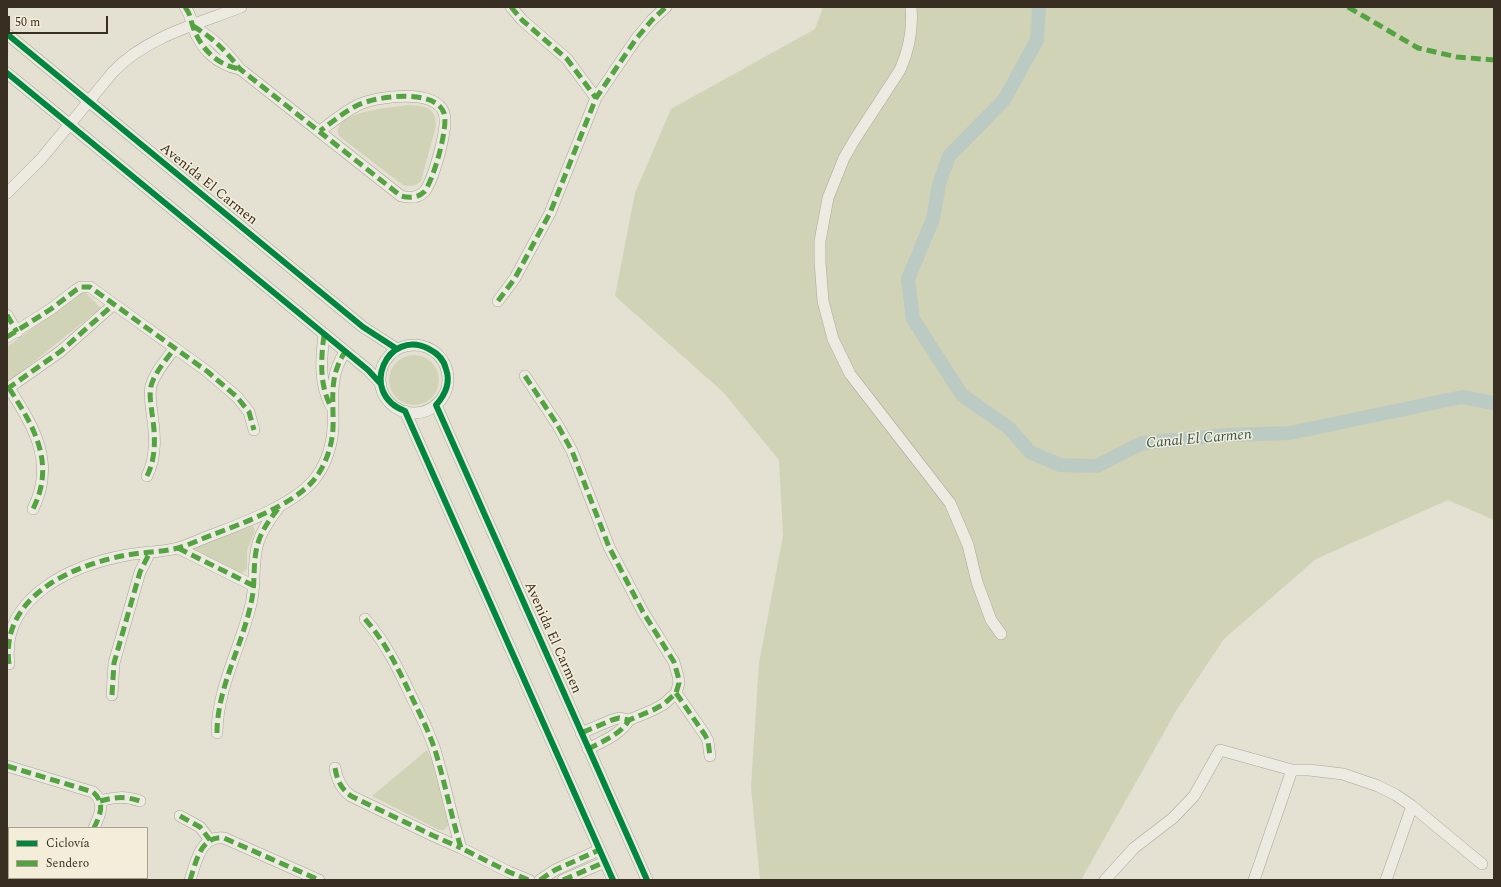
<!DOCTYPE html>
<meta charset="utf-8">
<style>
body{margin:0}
#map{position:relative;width:1501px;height:887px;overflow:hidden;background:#e4e0d2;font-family:Spectral,serif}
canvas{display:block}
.frame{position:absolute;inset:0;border:8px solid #392e22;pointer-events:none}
.legend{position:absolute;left:8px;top:827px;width:140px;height:52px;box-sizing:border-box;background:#f3edd9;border:1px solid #a9a190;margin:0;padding:5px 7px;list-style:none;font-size:12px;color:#392e22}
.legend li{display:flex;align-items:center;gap:8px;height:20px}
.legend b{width:20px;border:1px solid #a9a190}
.scale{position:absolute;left:8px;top:16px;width:100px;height:18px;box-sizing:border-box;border:2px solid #392e22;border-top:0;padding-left:5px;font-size:12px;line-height:14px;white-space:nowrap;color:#392e22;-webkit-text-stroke:3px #f3edd9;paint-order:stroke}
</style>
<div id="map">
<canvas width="1501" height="887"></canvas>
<div class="frame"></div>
<ul class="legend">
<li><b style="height:5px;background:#00873e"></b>Ciclovía</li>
<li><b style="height:5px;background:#53a441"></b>Sendero</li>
</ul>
<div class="scale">50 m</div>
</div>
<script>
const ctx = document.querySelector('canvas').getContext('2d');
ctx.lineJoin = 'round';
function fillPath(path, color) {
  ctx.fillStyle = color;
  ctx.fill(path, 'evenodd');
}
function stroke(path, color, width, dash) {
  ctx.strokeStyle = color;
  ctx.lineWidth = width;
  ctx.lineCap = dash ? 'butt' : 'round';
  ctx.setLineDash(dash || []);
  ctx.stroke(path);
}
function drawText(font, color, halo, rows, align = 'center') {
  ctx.font = font + ' Spectral,serif';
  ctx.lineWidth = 3;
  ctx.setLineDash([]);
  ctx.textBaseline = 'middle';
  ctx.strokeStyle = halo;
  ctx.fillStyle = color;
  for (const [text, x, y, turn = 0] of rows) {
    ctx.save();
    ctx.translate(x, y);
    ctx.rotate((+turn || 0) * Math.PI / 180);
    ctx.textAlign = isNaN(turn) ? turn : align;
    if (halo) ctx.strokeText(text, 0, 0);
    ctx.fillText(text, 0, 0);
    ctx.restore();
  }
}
fillPath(new Path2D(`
 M823 7H1494V520L1448 500 1316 559 1224 639 1176 711 1081 880H760L751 787 759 663 783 536 779 460 723 392 615 296 635 193 671 109 815 29Z
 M409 105C425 106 436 107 436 126L421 181C416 186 411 187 403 185L339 136C329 111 395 107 409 105Z
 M84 291 101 308 12 379 7 381V347Z
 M389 380a25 25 0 1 1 50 0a25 25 0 1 1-50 0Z
 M253 526 255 531 247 551V569L242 573 196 553 193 550 194 546Z
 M427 750 432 761 448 824V826L444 830H439L372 796Z`), '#d1d3b6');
stroke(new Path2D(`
 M1039 7 1037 40 1004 100 949 156 939 184 933 219 908 279 913 319 962 395 1009 428 1030 452 1060 465 1097 466 1142 443 1228 435 1290 433 1462 397 1494 403`), '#bbcac2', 14);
const street = new Path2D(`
 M185 7C191 15 190 18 193 27 201 49 217 65 240 69
 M511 7 522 20 567 59 596 98
 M911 7C913 29 909 50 900 70L855 139 844 158 828 198 820 241V262L823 301 833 339 850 374 950 503 968 545 977 582 991 620 1001 634
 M193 26C214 39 224 49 240 69L401 196C409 198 418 198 424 192 433 182 449 126 444 113 435 88 377 96 358 105 344 112 332 122 320 131
 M7 34 363 327 397 349
 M7 73 368 370 380 383
 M7 193 41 159 113 72C146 37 197 24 241 7
 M498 301 515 278 550 213 596 98 636 39 652 20 666 7
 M7 315 17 332
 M324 335C321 359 319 384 331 406
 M7 337 51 309 76 290 81 287H90L208 372 237 397 249 412 254 430
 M380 379a34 34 0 1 1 68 0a34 34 0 1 1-68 0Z
 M525 376 557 424 572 451 609 547 643 612 674 662 678 676 679 683 676 693 664 704 653 710 629 720 619 718 612 720 581 733
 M9 388C34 427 56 463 33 509
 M7 389 61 351 113 305
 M436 405 647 880
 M405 411 613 880
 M147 476C157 456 155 434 152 413 151 404 149 395 151 386 155 372 166 360 174 349
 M178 548 254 586
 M365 619C388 645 401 675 416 706 423 720 430 735 435 750 445 783 451 815 461 848L509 872 529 880
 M9 664C0 596 73 565 127 555 144 552 162 552 178 548 189 545 201 539 212 535 243 523 291 506 313 481 325 467 332 447 333 428 334 401 328 377 345 352
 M676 693 705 735 708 741 710 756
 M112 695 114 663 140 572 150 552
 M217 733C217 688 241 647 251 604 256 584 252 563 258 543 262 529 271 518 279 507
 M588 749C603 741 620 735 629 720
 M7 766 93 792C106 803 100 815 94 828
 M335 768C337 780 341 789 351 796L434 836 461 848
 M100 801C115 797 125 796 140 801
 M180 816 200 827 210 840
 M72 880 73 878
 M190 880C196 863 200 835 224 838L319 880
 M540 880 555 870 599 850
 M563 880 605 862
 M1105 880 1134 848 1173 818 1194 796 1220 750 1292 770H1309L1343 774 1378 786 1396 795 1412 806 1482 864
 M1254 880 1292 770
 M1386 880 1412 806`);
stroke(street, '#aaa59a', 12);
stroke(street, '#edeae2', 11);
stroke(new Path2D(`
 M185 7C191 15 190 18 193 27 201 49 217 65 240 69
 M511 7 522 20 567 59 596 98
 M1348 7 1418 48 1457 57 1494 60
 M193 26C214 39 224 49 240 69L401 196C409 198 418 198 424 192 433 182 449 126 444 113 435 88 377 96 358 105 344 112 332 122 320 131
 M498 301 515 278 550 213 596 98 636 39 652 20 666 7
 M7 315 17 332
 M324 335C321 359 319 384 331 407
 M7 337 51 309 76 290 81 287H90L208 372 237 397 249 412 254 430
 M525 376 557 424 572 451 609 547 643 612 674 662 678 676 679 683 676 693 664 704 653 710 629 720 619 718 612 720 581 733
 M9 388C34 427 56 463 33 509
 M7 389 61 351 113 305
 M147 476C157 456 155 434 152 413 151 404 149 395 151 386 155 372 166 360 174 349
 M178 548 254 586
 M365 619C388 645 401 675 416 706 423 720 430 735 435 750 445 783 451 815 461 848L509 872 529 880
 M9 664C0 596 73 565 127 555 144 552 162 552 178 548 189 545 201 539 212 535 243 523 291 506 313 481 325 467 332 447 333 428 334 401 328 377 345 352
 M676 693 705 735 708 741 710 756
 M112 695 114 663 140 572 150 552
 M217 733C217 688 242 647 251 603 256 584 252 562 258 543 262 529 271 518 280 506
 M588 749C603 741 620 735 629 720
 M7 766 93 792C106 803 100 815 94 828
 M335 768C337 780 341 789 351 796L434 836 461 848
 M100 801C115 797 125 796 140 801
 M180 816 200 827 210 840
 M72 880 73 878
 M190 880C196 863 200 835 224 838L319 880
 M540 880 555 870 599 850
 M563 880 605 862`), '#53a441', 5, [10, 5]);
stroke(new Path2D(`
 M7 34 363 327 397 349
 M7 73 368 370 380 383
 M613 880 405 411C357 393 388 327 429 349 437 353 444 360 446 369 451 383 445 395 436 405L647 880`), '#00873e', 6);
drawText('14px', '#392e22', '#f3edd9', [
 ["Avenida El Carmen",208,185,39],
 ["Avenida El Carmen",552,638,66]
]);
drawText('italic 15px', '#335757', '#f3edd9', [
 ["Canal El Carmen",1199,440,-5]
]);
</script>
